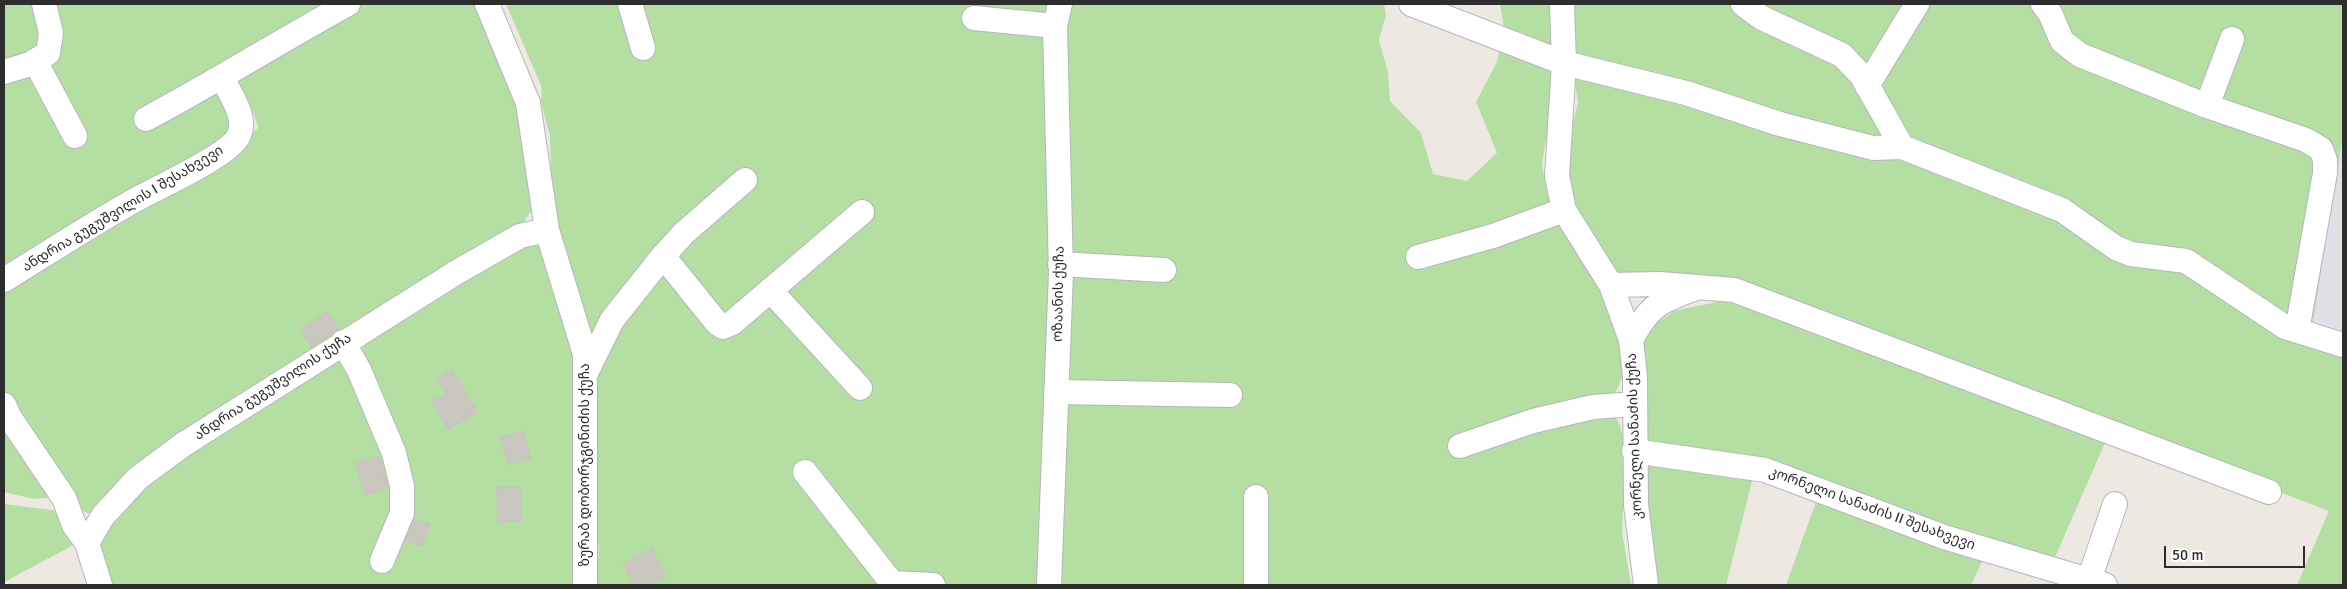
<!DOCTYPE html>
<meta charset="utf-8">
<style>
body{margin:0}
#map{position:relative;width:2347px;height:589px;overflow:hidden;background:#ede8e1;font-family:Signika,sans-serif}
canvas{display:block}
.frame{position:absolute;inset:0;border:5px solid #2d2d2d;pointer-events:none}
.scale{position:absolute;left:2164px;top:546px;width:141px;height:22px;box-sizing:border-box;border:2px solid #2d2d2d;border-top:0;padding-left:6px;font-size:15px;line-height:18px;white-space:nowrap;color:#2d2d2d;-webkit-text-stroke:4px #fff;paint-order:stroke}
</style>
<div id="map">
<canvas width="2347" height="589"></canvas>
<div class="frame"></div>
<div class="scale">50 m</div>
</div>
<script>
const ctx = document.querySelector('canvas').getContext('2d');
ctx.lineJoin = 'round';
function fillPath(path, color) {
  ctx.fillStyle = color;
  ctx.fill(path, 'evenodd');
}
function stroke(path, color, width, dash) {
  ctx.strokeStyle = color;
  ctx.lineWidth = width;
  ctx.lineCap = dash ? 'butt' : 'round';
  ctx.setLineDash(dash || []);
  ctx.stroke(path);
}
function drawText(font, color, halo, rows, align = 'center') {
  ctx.font = font + ' Signika,"Noto Sans Georgian",sans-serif';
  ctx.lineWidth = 4;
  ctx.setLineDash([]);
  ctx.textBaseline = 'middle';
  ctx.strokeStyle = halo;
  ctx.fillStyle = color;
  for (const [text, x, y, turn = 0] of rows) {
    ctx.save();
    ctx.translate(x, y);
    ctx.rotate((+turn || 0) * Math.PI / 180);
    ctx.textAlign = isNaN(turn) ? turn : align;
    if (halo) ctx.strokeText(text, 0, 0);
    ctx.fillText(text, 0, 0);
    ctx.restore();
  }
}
fillPath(new Path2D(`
 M2343 136V330L2313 322Z`), '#e2e0e6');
fillPath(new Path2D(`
 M4 4H39L42 49 4 67Z
 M51 4H337L222 87 236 116 226 144 4 275V76L42 62Z
 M360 4H482L522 104 531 211 524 222 268 381 98 512 88 513 76 509 4 396V288L235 151 258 128 255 117 237 80Z
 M506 4H1054L1053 297 1040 585H596L599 546 590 526 591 372 664 264 724 336 871 208 862 199 731 316 725 319 671 255 590 339 552 224 550 136 541 102 542 88Z
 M1070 4H1384L1386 15 1379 40 1388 72 1390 101 1421 133 1433 174 1467 181 1497 153 1476 102 1497 62 1504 28 1500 4H1553L1554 85 1542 165 1547 194 1557 221 1587 263 1616 317 1623 349 1622 378 1611 402 1612 412 1619 423 1626 447 1622 532 1631 585H1056L1068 385 1064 48Z
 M1571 4H1732L1845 68 1877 114 1883 137 1862 138 1574 60Z
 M1758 4H2343V136L2313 322H2291L2128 243 1907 143 1867 69Z
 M1574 75 1898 148 2166 264 2343 350V585H2297L2329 511 1783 300 1612 278 1575 212 1567 184V146L1578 103Z
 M536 243 547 253 577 350 580 585H109L96 543 104 524 155 476 340 357 385 456 360 355 368 334 516 248Z
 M1736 298 2108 436 2052 564 1648 443 1645 436 1643 339 1654 325 1674 311Z
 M4 414 59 497 34 499 4 492Z
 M1646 463 1753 477 1726 585H1653L1645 513Z
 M1817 499 1986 553 1971 585H1786Z
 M4 504 59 511 81 541 4 582Z`), '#b5dea3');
const building = new Path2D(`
 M327 312 339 329 312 347 300 330Z
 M452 369 477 412 448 429 432 402 446 394 436 378Z
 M523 431 531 458 508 465 500 438Z
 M379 456 388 488 365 495 355 464Z
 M497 487H521L522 521 498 522Z
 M414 519 430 524 422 546 405 541Z
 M652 549 666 577 649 585H635L623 564Z`);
fillPath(building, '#c9c6bf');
stroke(building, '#c8c4ba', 1);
const minor = new Path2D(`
 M487 4 528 103 547 230 585 354V585
 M630 4 643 48
 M1411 4 1564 63 1686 93 1780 124 1873 148 1902 147
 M1562 4 1564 63 1557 176 1564 210 1611 285 1631 340 1635 376 1636 505 1646 585
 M1743 4 1762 18 1842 55 1862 76 1902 147 2062 210 2116 248 2131 254 2186 261 2285 327 2343 345
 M2043 4 2050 13 2062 41 2080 55 2207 106 2306 140 2321 149 2325 160V173L2297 331
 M974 18 1055 26
 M35 61 75 136
 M4 72 30 64 48 53 51 33 44 4
 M1867 86 1917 4
 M2207 106 2232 39
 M146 119C214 83 280 41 348 4
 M663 256 684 233 745 180
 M1418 257 1493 236 1564 210
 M1060 264 1164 270
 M4 280C48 253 92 224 137 199 158 187 231 155 239 135 247 116 230 94 222 78
 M1611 285 1660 284 1734 290 2269 492
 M770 290 860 388
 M1631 340C1649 306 1658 302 1693 289
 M343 342 359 370 394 453 402 486V513L382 561
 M586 373 612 320 663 256 717 323 723 327 732 323 862 212
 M1056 392 1230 395
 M4 405 10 418 64 498 74 525 87 543
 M1460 446 1533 421 1593 407 1635 404
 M1634 451 1765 470 1944 537 2105 585
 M805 472 892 583 933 585
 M2089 580 2115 504
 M100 585 87 543 103 516 138 478 184 444 457 272 520 236 547 230
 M1049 585 1061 272 1055 26 1060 4
 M1256 585V497`);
stroke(minor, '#b4b6bf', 26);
stroke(minor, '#fff', 24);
drawText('14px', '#2d2d2d', '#fff', [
 ["ანდრია გუგუშვილის I შესახვევი",123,209,-31],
 ["ოზაანის ქუჩა",1059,294,-89],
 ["ანდრია გუგუშვილის ქუჩა",273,387,-33],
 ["კორნელი სანაძის ქუჩა",1635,436,-92],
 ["ზურაბ დობორჯგინიძის ქუჩა",585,465,-90],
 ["კორნელი სანაძის II შესახვევი",1872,509,20]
]);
</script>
